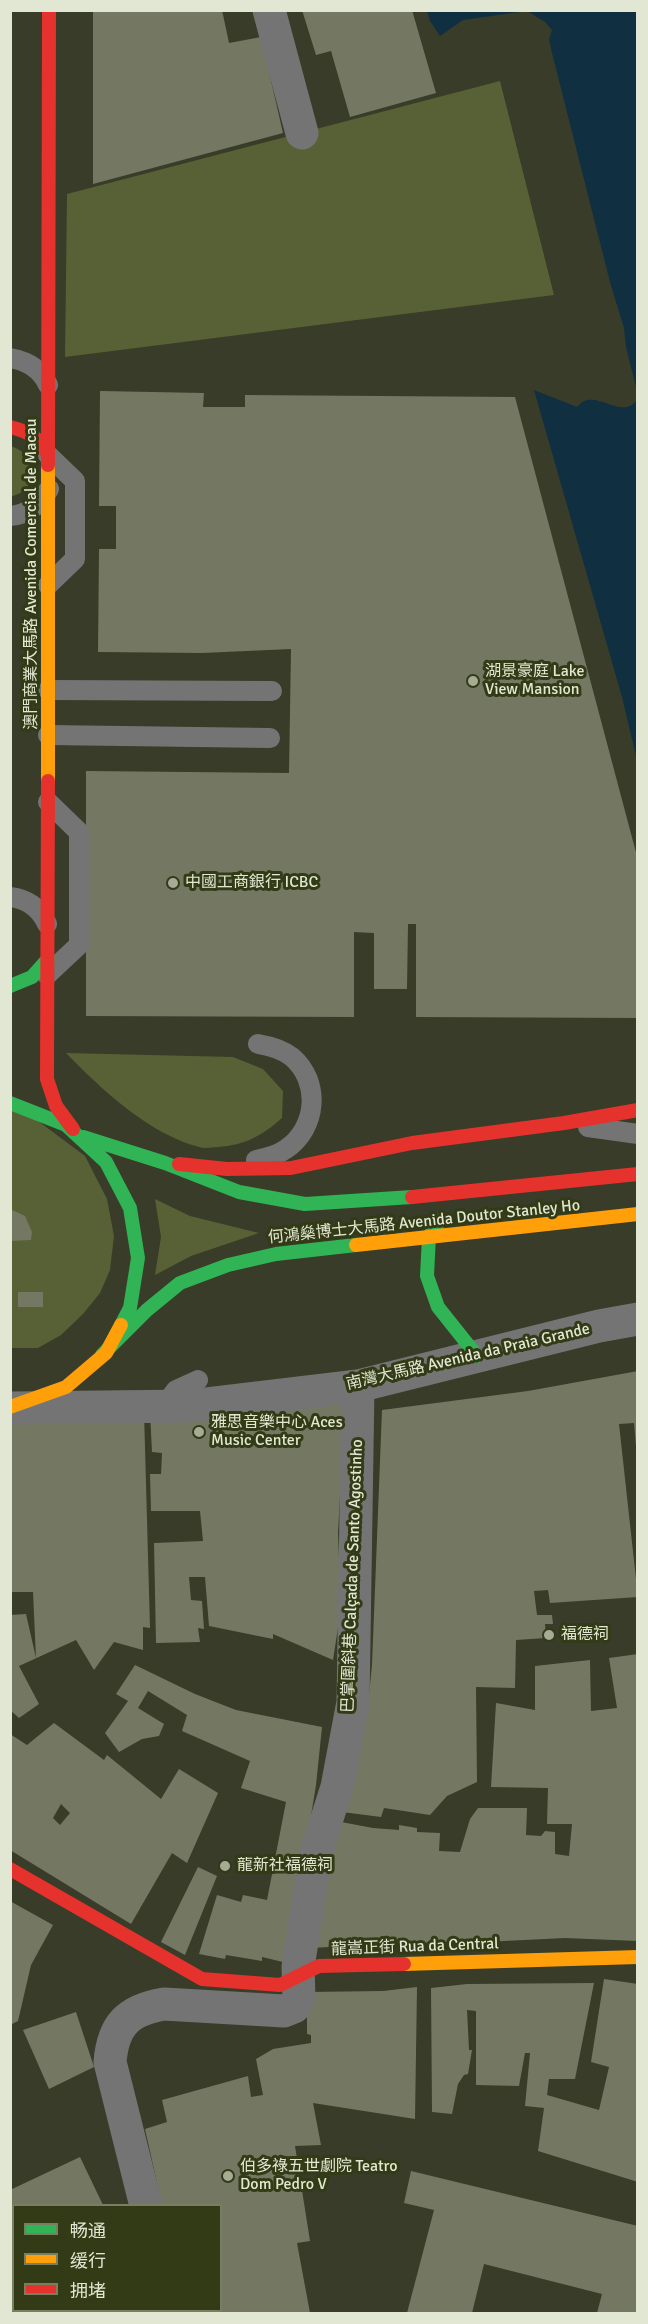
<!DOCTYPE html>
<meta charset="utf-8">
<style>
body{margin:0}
#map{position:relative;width:648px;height:2324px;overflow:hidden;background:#383c28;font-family:Signika,"Noto Sans SC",sans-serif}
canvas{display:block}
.frame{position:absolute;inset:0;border:12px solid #e1e7d2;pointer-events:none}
.legend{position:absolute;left:12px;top:2204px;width:210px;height:108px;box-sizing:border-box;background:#323a16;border:2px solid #787f61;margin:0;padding:8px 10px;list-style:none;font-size:18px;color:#e1e7d2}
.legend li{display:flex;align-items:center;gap:12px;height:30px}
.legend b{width:30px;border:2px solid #787f61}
</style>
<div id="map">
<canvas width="648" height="2324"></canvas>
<div class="frame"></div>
<ul class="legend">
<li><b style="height:8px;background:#30b455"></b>畅通</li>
<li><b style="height:8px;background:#ff9f0a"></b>缓行</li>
<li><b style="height:8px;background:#e5322d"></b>拥堵</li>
</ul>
</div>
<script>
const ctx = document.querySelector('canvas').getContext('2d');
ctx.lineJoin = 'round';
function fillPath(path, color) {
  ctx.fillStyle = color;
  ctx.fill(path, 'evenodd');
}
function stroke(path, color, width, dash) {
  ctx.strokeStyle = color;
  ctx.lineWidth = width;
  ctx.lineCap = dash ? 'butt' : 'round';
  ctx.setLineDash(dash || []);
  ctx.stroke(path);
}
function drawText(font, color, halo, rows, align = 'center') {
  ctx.font = font + ' Signika,"Noto Sans SC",sans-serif';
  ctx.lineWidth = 6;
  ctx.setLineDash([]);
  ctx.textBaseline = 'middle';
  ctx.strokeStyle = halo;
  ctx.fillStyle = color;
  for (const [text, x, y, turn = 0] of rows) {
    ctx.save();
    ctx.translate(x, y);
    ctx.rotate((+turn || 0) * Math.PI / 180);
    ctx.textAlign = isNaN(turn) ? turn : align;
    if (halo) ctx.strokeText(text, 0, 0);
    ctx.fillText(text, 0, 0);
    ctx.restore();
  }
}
fillPath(new Path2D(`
 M500 81 554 295 65 357 67 194Z
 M10 446C32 452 37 473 25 491L11 497Z
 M66 1053 233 1057 263 1069 283 1091 282 1118C262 1136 245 1145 218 1147 212 1147 205 1149 199 1147 149 1134 101 1089 66 1053Z
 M10 1100 85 1156 107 1199 114 1236 110 1270 100 1293 83 1314 61 1335 38 1348H11Z
 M155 1199 190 1216 259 1233 191 1256 155 1275 161 1237Z`), '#576135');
fillPath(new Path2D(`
 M427 11H637V391L626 347 624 328 610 282 552 53 549 39 552 30 545 22 527 11 463 20 440 36 430 21Z
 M534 390 577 407C595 385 620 422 637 400V760L622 697Z`), '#103041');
fillPath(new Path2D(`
 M93 10H222L229 43 261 37 283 133 93 184Z
 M302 10H412L436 93 350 117 331 51 316 55Z
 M100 391 204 393 203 407H245V395L515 397 638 860V1018L416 1017V924H408L407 989H374V933L354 932V1017L86 1016V771L289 773 291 649 202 653 98 652 99 549H116V506H99Z
 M10 1209 25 1216 32 1232 31 1240 10 1241Z
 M18 1292H43V1307H18Z
 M638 1371V1446H636L634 1423 619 1424 638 1597 550 1603 548 1590 534 1591 537 1615H552L553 1624H545L546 1638 516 1640 515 1688 476 1687 477 1782 447 1796 430 1815 384 1808 381 1817 342 1812 368 1704 372 1665 382 1410 528 1391Z
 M345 1404 338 1533 341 1608 333 1660 273 1634V1639L209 1626 205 1577H189L191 1600 202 1601 204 1629 198 1628 200 1642 156 1643 154 1543 203 1541 200 1511H151L150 1474H161L162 1453 152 1452 150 1412Z
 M144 1412 150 1628 143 1627V1650L114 1642 94 1670 76 1640 19 1666 39 1704 19 1718 10 1710V1615L26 1614 36 1658 33 1592H10V1421Z
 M638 1654V1941L565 1938 463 1943 439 1942 308 1948 336 1821 373 1828 399 1830V1825L417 1828V1832L440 1833 439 1851 460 1852 470 1819 478 1808H527L526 1835 541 1836 545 1831 555 1832V1854L569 1856 572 1824H547L548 1788 491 1787 496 1703 535 1710V1666L590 1660 591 1711 617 1708 609 1658Z
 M135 1665 195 1694 236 1710 322 1727 316 1785 287 1963 262 1957V1961L226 1955 225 1959 199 1954 217 1895 241 1902 243 1895 267 1900 286 1802 241 1788 250 1761 182 1731 187 1715 148 1691 138 1708 164 1724 159 1736 142 1739 119 1752 105 1733 128 1701 116 1694Z
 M54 1723 104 1760 107 1755 161 1799 179 1769 218 1793 187 1863 172 1853 131 1924 10 1850V1734L27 1745ZM61 1804 70 1813 60 1825 53 1818Z
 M198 1867 217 1876 185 1955 161 1942Z
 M10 1901 53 1925 31 1965 18 2021 10 2025Z
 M604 1979 638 1984V2182L538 2151 544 2108 525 2106 530 2053H525L519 2086 476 2085V2011L467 2010 469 2050H472L468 2074 464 2075 458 2084 452 2114 432 2112 431 1988 467 1984 594 1983 575 2079H549L547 2095 599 2110 609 2067 591 2062Z
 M417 1987 415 2119 313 2103 321 2145 295 2146 310 2241 297 2243 310 2313H185L184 2310H220V2205H162L145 2129 167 2122 162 2100 248 2076 251 2097 263 2095 256 2059 273 2049 311 2043V2035L307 2034V1992L383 1991Z
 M76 2012 94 2067 49 2089 23 2030Z
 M80 2157 103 2205H14V2310H52L45 2313H10V2190Z
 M411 2171 638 2226V2313H597L602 2294 484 2264 472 2313H407L434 2210 404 2203Z`), '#747863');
stroke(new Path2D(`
 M10 358C27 361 41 369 48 385
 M10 516C27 515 41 504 49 489
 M48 585 75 559V481L48 455
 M48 690 272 691
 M48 735 270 738
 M10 897C27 899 40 908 47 924
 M47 975 79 945V832L48 802
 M588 1127 638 1134
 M256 1160C266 1158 278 1155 286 1149 317 1128 321 1082 292 1057 282 1049 270 1046 258 1044
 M164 1406 176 1390 198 1380`), '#757475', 20);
stroke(new Path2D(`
 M269 10 302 133
 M12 1408 190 1406 358 1386 599 1326 638 1319
 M146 2206 110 2062C113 2025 128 2010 164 2004L284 2011 294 2007 299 1998 298 1967 316 1853 337 1787 353 1702 358 1386
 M173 2310 174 2314`), '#757475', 33);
stroke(new Path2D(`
 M10 986 32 977 48 959
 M10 1103 66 1125 106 1162 130 1208 138 1258 130 1308 121 1325
 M83 1137 165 1163 239 1192 305 1204 412 1197
 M442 1219 429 1236 427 1276 438 1307 477 1356
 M102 1355 147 1310 180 1283 228 1265 276 1254 356 1245`), '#30b455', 14);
stroke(new Path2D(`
 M48 781V465
 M356 1245 638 1214
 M10 1407 66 1387 106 1353 121 1325
 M404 1964 638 1957`), '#ff9f0a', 14);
stroke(new Path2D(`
 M10 427C27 431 41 438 48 455
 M48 465 49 10
 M48 781 47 1079 56 1106 73 1129
 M179 1164 227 1169 291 1168 412 1143 564 1123 638 1110
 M412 1197 638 1174
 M10 1869 202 1979 280 1985 319 1966 404 1964`), '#e5322d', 14);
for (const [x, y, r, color] of [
 [473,681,6,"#a6ab96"],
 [173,883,6,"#a6ab96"],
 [199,1432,6,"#a6ab96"],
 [549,1635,6,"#a6ab96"],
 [225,1866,6,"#a6ab96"],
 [228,2176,6,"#a6ab96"]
]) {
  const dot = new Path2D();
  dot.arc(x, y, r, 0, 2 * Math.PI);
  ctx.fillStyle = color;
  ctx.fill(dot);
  stroke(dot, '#323a16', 2);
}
drawText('16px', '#e1e7d2', '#323a16', [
 ["澳門商業大馬路 Avenida Comercial de Macau",32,574,-90],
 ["何鴻燊博士大馬路 Avenida Doutor Stanley Ho",424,1222,-6],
 ["南灣大馬路 Avenida da Praia Grande",468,1357,-13],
 ["巴掌圍斜巷 Calçada de Santo Agostinho",353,1576,-88],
 ["龍嵩正街 Rua da Central",415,1947,-2]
]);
drawText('16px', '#e1e7d2', '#323a16', [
 ["湖景豪庭 Lake",485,672],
 ["View Mansion",485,690],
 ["中國工商銀行 ICBC",185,883],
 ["雅思音樂中心 Aces",211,1423],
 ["Music Center",211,1441],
 ["福德祠",561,1635],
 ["龍新社福德祠",237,1866],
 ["伯多祿五世劇院 Teatro",240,2167],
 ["Dom Pedro V",240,2185]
], 'left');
</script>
